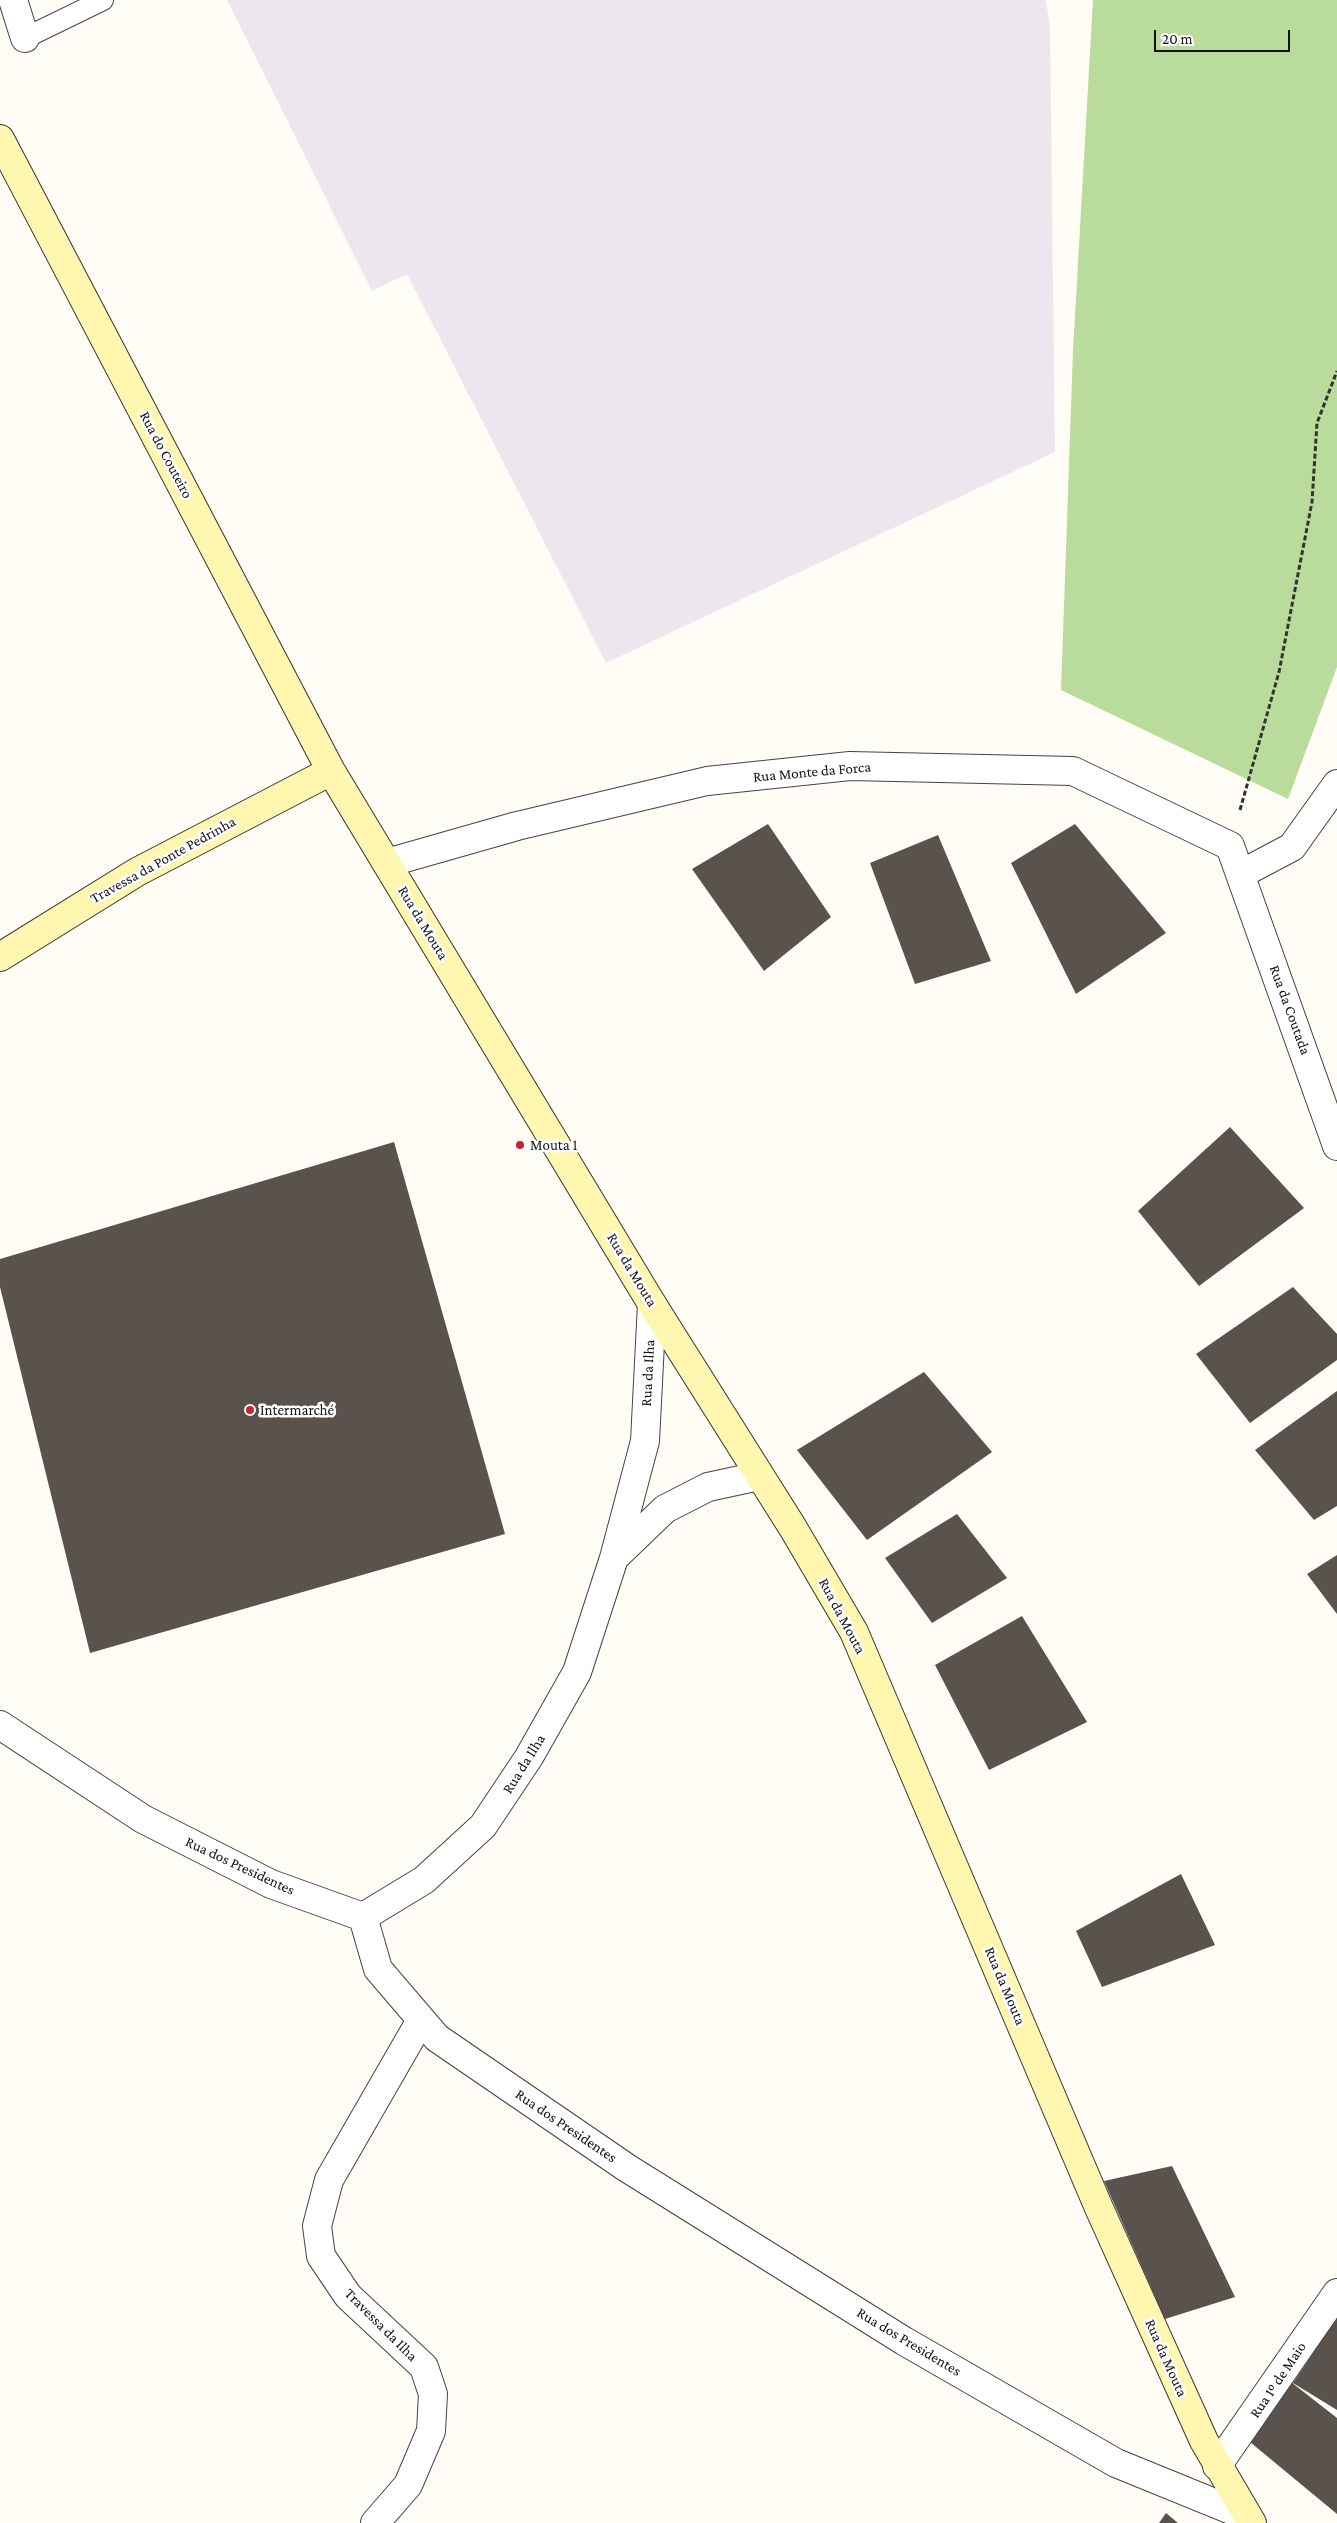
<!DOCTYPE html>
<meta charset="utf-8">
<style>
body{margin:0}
#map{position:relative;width:1337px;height:2523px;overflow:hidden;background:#fffdf5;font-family:"Crimson Pro",serif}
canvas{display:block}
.scale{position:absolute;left:1154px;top:30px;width:136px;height:22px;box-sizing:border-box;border:2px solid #111;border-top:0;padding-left:6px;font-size:15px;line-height:18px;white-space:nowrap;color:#111;-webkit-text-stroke:4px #fff;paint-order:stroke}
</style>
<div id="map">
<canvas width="1337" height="2523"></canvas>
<div class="scale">20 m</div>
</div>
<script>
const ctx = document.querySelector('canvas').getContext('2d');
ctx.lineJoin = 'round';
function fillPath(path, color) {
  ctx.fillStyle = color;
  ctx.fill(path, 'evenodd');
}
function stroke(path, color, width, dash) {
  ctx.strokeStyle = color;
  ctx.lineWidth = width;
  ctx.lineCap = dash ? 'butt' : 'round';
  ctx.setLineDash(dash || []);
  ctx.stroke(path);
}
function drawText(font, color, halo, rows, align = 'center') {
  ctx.font = font + ' "Crimson Pro",serif';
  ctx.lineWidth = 5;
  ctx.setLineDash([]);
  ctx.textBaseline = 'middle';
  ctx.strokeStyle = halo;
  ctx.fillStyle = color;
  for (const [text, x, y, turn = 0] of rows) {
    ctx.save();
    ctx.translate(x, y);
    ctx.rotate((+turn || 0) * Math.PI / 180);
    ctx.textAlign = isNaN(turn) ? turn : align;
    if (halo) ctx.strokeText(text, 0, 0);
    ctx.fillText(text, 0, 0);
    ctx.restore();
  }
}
fillPath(new Path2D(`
 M227 0H1046L1050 28 1055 452 606 663 407 274 372 291Z`), '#eee6ef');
fillPath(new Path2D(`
 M1093 0H1337V667L1288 799 1061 690 1073 351Z`), '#b9dc9c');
fillPath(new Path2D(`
 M768 824 831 917 764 971 692 869Z
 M1075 824 1166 933 1076 994 1011 863Z
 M938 835 991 961 915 984 870 863Z
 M1230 1127 1304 1208 1199 1286 1138 1211Z
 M394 1142 505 1534 90 1653 0 1287V1259Z
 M1293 1287 1337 1334V1360L1250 1423 1196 1354Z
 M924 1372 992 1452 867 1540 797 1450Z
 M1337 1391V1506L1314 1520 1255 1450Z
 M957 1514 1007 1578 932 1623 885 1558Z
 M1337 1555V1614L1307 1574Z
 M1022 1616 1087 1722 989 1770 935 1665Z
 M1181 1874 1215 1945 1102 1987 1076 1931Z
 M1172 2166 1235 2297 1165 2319 1104 2181Z
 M1337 2317V2410L1293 2383Z
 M1282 2375 1337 2418V2514L1250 2442Z
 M1166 2513 1178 2523H1159Z`), '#5a524d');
const lane = new Path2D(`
 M25 38 103 0`);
const street = new Path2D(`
 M13 0 25 38
 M387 863 517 826 707 781 850 766 1073 771 1230 846 1337 1146
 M1241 874 1292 847 1337 784
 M614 1558 665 1509 708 1487 759 1476
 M0 1725 143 1819 271 1884 363 1917
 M363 1917 378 1969 437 2038 627 2168 904 2341 1116 2463 1246 2516
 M363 1917 424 1880 483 1826 529 1757 577 1672 614 1558 645 1441 652 1304
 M1217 2466 1337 2293
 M375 2523 408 2485 431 2431 433 2394 424 2367 348 2296 321 2256 317 2226 329 2180 421 2020`);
const secondary = new Path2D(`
 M0 139 331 771 652 1304 793 1528 854 1632 1099 2208 1204 2441 1252 2523
 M0 957 137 872 331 771`);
stroke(lane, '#444', 22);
stroke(street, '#444', 30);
stroke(secondary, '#333', 30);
stroke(new Path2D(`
 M1240 810 1279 672 1312 502 1317 423 1337 371`), '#333', 3, [5, 2.5]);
stroke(lane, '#fff', 20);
stroke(street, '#fff', 28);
stroke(secondary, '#fff6b0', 28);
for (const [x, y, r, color] of [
 [520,1145,5,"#c4262e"],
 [250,1410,5,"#c4262e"]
]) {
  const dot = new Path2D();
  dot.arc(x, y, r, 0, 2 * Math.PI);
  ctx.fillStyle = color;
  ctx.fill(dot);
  stroke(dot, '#fff', 2);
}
drawText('15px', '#111', '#fff', [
 ["Rua do Couteiro",166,455,62],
 ["Rua Monte da Forca",812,772,-5],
 ["Travessa da Ponte Pedrinha",163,860,-29],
 ["Rua da Mouta",423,923,59],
 ["Rua da Coutada",1290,1010,70],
 ["Rua da Mouta",632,1270,59],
 ["Rua da Ilha",648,1373,-87],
 ["Rua da Mouta",842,1616,62],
 ["Rua da Ilha",524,1764,-58],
 ["Rua dos Presidentes",240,1866,25],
 ["Rua da Mouta",1005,1986,67],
 ["Rua dos Presidentes",566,2126,34],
 ["Travessa da Ilha",381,2325,45],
 ["Rua dos Presidentes",909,2342,31],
 ["Rua da Mouta",1166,2358,66],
 ["Rua 1º de Maio",1278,2380,-56]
]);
drawText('15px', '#111', '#fff', [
 ["Mouta 1",530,1145],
 ["Intermarché",260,1410]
], 'left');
</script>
